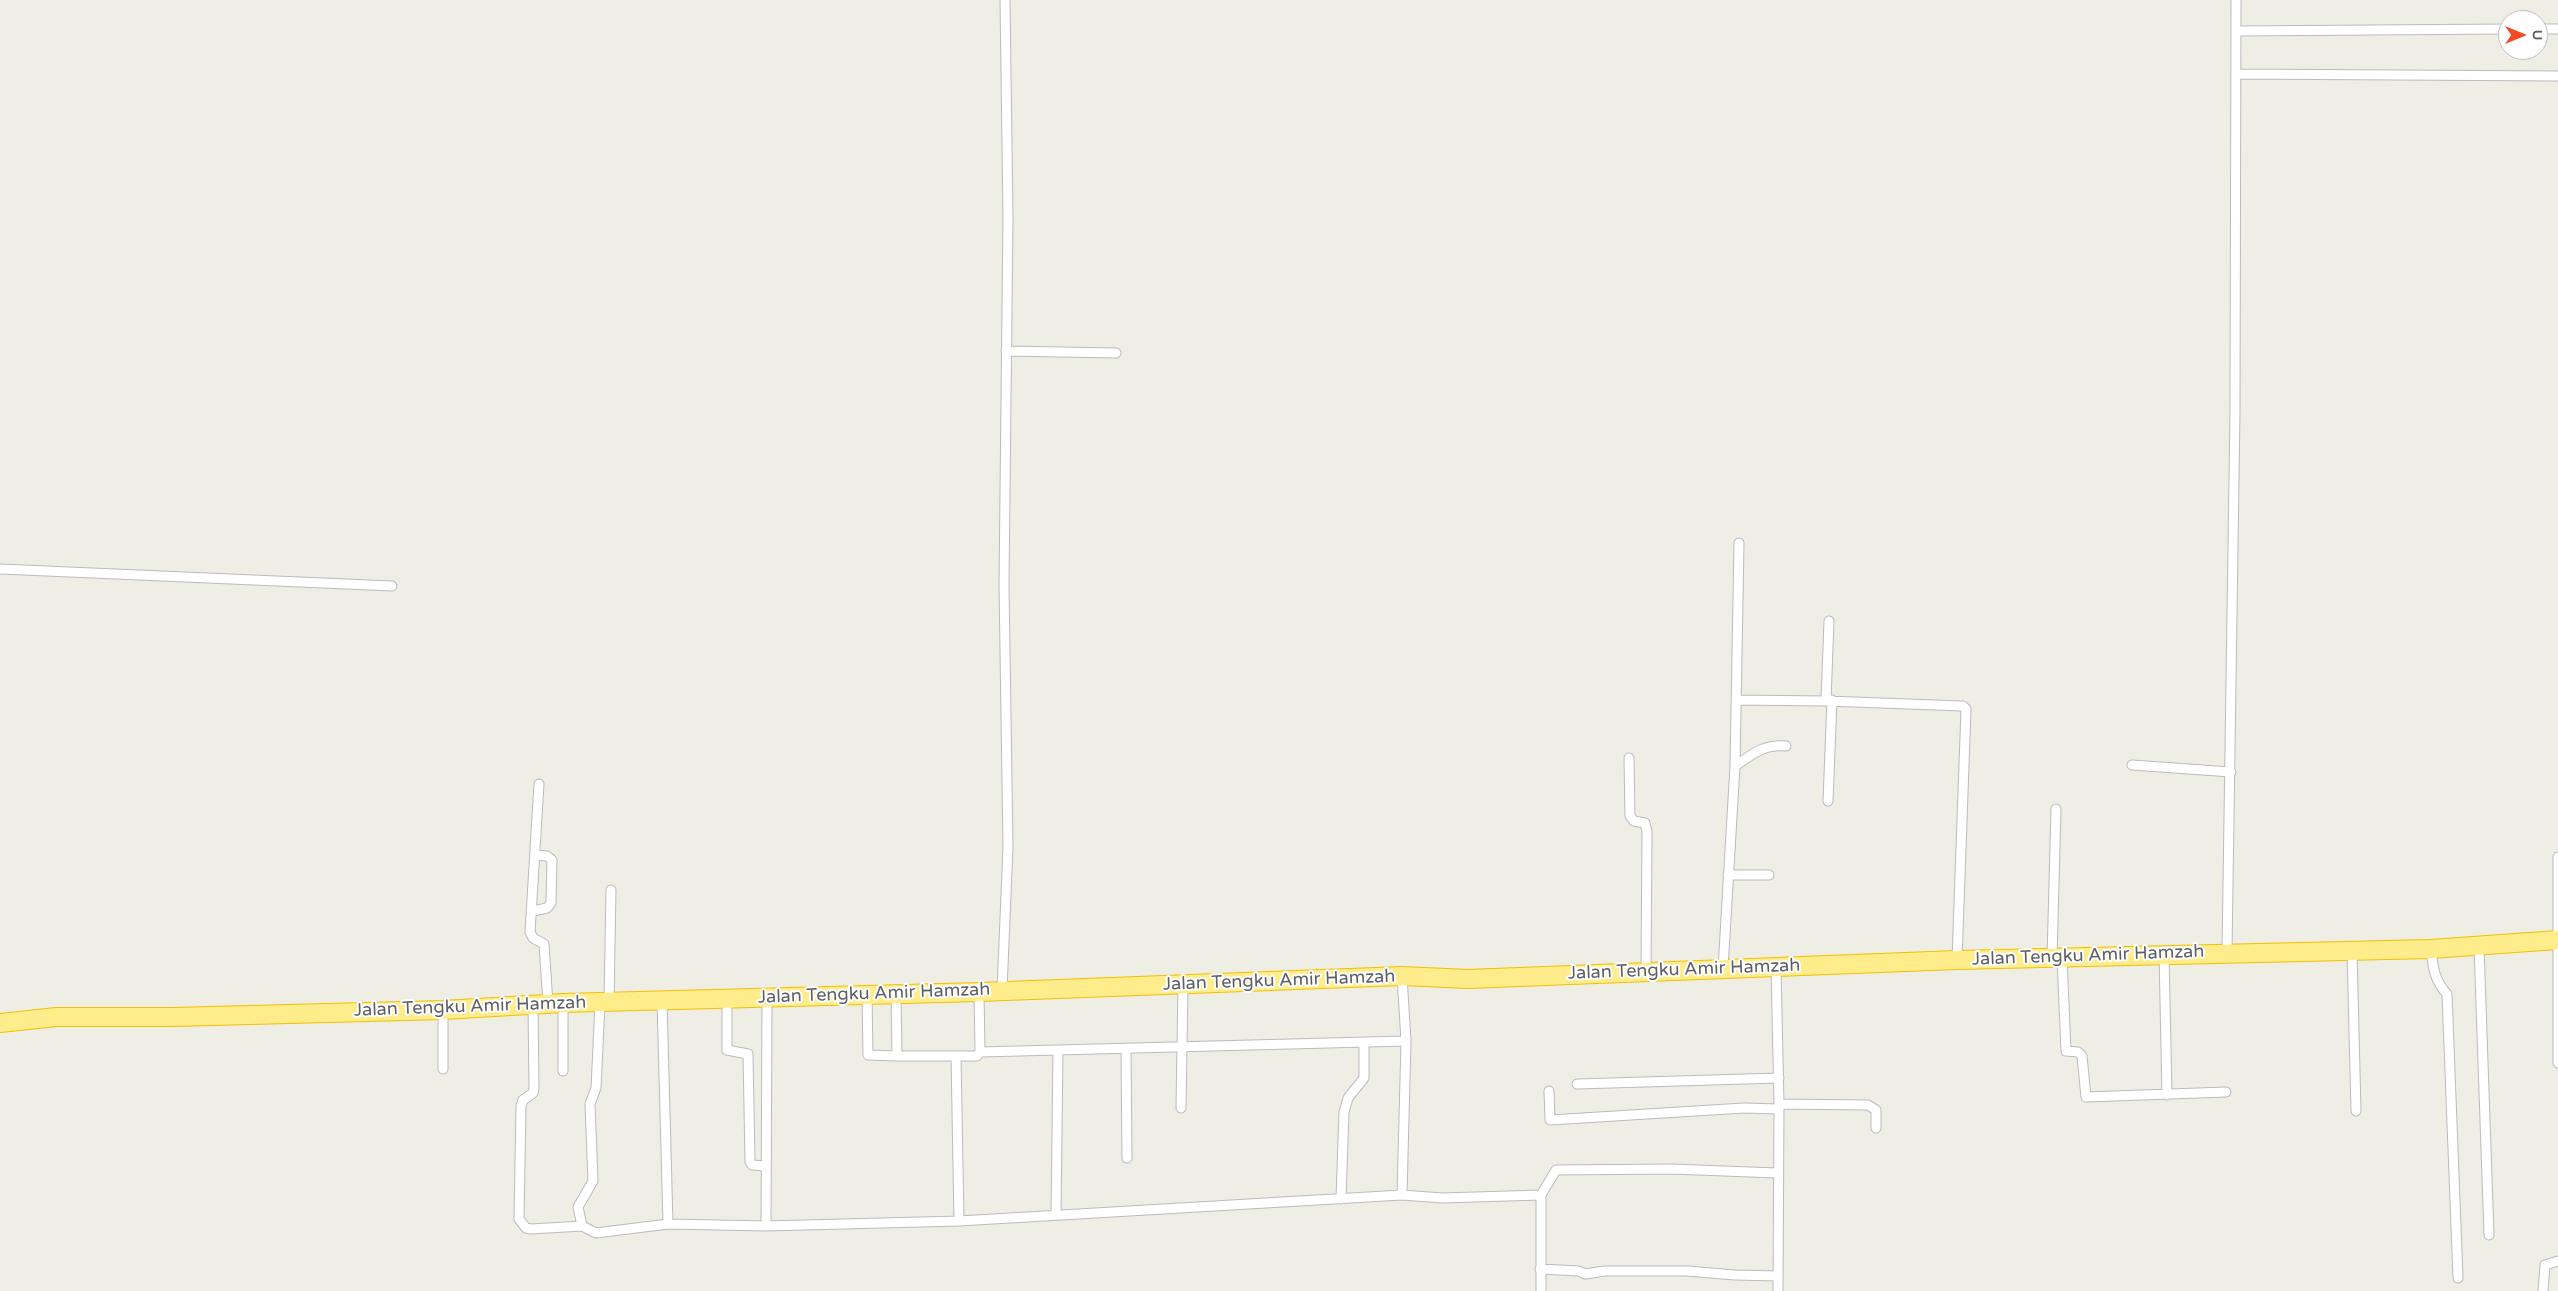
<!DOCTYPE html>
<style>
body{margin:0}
#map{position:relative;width:2558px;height:1291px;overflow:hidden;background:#efeee4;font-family:"Varela Round",sans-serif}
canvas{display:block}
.north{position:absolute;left:2498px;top:10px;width:50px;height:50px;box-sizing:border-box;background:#fff;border:1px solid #bebfc1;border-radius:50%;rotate:90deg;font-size:14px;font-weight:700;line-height:20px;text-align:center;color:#5c5f65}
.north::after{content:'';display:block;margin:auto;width:18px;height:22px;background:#f54925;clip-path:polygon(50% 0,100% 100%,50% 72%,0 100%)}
</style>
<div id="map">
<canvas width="2558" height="1291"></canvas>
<div class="north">U</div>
</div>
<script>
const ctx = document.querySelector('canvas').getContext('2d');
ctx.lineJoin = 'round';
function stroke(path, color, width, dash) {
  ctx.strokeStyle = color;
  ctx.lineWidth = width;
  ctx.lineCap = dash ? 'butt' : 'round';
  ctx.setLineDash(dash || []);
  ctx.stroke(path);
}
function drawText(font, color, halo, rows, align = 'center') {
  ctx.font = font + ' "Varela Round",sans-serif';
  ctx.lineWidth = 4;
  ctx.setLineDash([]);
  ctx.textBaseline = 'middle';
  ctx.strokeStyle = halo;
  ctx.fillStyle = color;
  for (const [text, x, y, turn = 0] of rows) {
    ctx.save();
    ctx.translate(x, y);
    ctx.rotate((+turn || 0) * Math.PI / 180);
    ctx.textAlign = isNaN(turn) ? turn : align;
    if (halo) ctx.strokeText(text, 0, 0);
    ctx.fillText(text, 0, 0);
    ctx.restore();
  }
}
const street = new Path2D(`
 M2538 29H2558
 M2237 31 2508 29
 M2237 74 2558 76
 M1006 351 1116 353
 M0 569 392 586
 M1829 621 1826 701 1963 706 1966 709 1957 960
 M1736 700 1826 701
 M1629 758 1630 816 1634 821 1645 823 1647 831 1646 972
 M2132 765 2231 772
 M1735 766C1753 754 1763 744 1786 746
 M539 784 530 932 533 938 544 944 548 1004
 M1828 801 1832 700
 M2558 857V1063
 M1728 875H1769
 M533 911 547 908 551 903 552 860 547 856 535 855
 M2479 947 2489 1235
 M2431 949C2433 967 2434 980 2447 994L2458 1278
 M2352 951 2356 1111
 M2227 952 2235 412 2236 0
 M2164 954 2167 1095
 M2052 958 2056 809
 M2062 958 2066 1051 2078 1052 2082 1056 2086 1097 2226 1092
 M1776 967 1779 1104 1778 1291
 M1723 969 1735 766 1739 543
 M1402 976 1406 1041 1402 1195 1442 1198 1541 1195V1291
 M1002 990 1008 847 1004 585 1008 217 1005 0
 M896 994 897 1056H977L980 1052 979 992
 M867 995 868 1055 897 1056
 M727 998V1050L748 1054 750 1162 752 1165 766 1166
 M662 1001 668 1224
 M609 1002 611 890
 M600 1003 596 1088 590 1104 593 1181 578 1207 582 1226 596 1233 668 1224 766 1226 959 1221 1402 1195
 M533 1005 534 1088 533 1093 523 1100 521 1106 519 1219 526 1228 531 1229 582 1226
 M1126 1050 1127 1158
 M980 1052 1406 1041
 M956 1056 959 1221
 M443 1069V1010
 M563 1071V1003
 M1577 1084 1779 1078
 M1549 1091 1550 1120 1744 1108 1779 1109
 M1779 1104 1868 1105 1876 1110V1128
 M1181 1108 1183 985
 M1541 1195 1556 1170 1671 1169 1777 1173
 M1341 1199 1344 1112 1348 1098 1364 1078V1043
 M1056 1215 1058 1051
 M766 1226 767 997
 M1540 1269 1579 1271 1585 1274 1604 1271H1687L1735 1275 1778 1276
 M2543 1291 2545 1265 2558 1261`);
const highway = new Path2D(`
 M0 1023 56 1017H173L443 1010 563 1003 979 992 1402 976 1468 979 1957 960 2431 949 2558 940`);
stroke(street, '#b9bbc1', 11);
stroke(highway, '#f3bf00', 20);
stroke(street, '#fff', 9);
stroke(highway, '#ffed8b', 18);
drawText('18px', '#5c5f65', '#fff', [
 ["Jalan Tengku Amir Hamzah",2088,956,-2],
 ["Jalan Tengku Amir Hamzah",1684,970,-2],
 ["Jalan Tengku Amir Hamzah",1279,981,-2],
 ["Jalan Tengku Amir Hamzah",874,994,-2],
 ["Jalan Tengku Amir Hamzah",470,1007,-2]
]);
</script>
